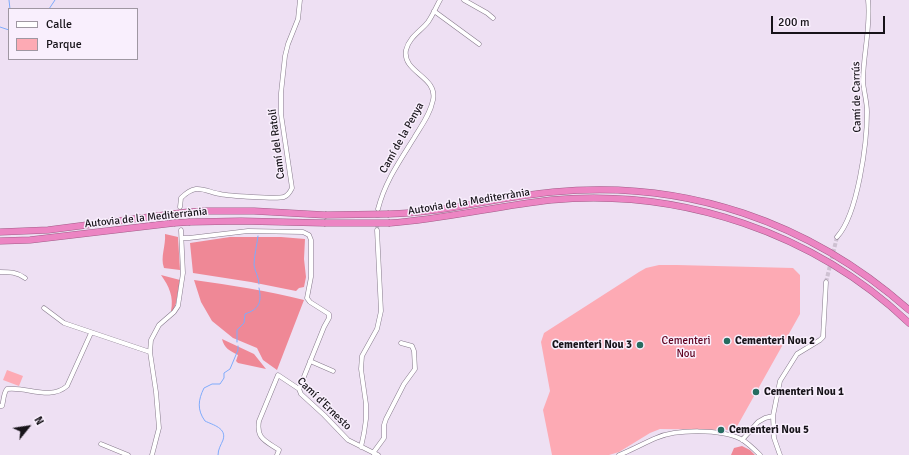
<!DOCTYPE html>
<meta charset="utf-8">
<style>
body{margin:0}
#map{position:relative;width:909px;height:455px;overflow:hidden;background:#eee0f3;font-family:Signika,sans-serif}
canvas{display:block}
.legend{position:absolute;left:8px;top:8px;width:130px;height:52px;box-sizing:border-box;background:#f9effd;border:1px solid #9f97a2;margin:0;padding:5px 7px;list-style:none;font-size:12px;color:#171319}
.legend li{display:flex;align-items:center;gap:8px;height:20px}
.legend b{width:20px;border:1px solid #9f97a2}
.north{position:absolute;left:8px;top:407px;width:40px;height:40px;-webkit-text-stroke:3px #f9effd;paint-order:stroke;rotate:60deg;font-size:11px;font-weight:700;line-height:16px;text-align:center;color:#171319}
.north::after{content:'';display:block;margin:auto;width:14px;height:18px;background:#171319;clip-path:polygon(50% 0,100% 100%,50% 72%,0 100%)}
.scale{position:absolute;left:771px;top:16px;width:114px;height:18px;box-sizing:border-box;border:2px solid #171319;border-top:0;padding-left:5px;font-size:12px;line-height:14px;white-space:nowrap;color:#171319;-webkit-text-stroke:3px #f9effd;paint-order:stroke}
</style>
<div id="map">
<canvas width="909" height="455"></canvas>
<ul class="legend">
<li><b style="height:5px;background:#fff"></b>Calle</li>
<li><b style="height:11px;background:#fdaab4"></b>Parque</li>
</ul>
<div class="north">N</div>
<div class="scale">200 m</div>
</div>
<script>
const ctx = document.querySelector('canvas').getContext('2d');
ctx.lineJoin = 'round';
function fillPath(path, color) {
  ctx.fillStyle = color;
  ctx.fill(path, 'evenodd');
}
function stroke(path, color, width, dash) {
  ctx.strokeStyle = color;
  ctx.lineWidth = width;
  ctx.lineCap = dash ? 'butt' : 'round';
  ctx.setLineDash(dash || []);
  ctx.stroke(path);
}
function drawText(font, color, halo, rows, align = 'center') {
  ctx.font = font + ' Signika,sans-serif';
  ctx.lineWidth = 3;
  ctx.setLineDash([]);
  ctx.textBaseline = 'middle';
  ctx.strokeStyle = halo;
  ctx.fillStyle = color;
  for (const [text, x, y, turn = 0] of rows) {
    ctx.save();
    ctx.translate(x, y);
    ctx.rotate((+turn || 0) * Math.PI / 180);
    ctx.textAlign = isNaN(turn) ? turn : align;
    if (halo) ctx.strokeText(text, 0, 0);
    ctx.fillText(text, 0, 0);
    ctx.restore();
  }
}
fillPath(new Path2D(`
 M659 265H677L793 268 800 275V314L735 430 660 429 650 433 619 452 609 455H552L543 410 550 391 541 342 544 333 639 272 646 268Z
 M7 370 23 376 19 386 3 380Z`), '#fdaab4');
fillPath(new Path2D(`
 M165 234 178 237 180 270 164 268C160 257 166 246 165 234Z
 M230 237H281L305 239 304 259 306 277 304 287 299 288 296 291 251 282 193 273 190 243Z
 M161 275 180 280 176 303 173 311H171C174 297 169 286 161 275Z
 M194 280C231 285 268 291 304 300L277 370 263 360 257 348 233 338 212 321 201 302Z
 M222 339 254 354 266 369 238 363 236 361 238 355C230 351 224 348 222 339Z
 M742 446 750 450 755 455H731L734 448Z`), '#ef8896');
stroke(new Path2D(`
 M9 0 10 9
 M49 9 55 0
 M0 27 9 30
 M258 236C257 245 254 256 254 265 255 272 259 277 259 284
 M237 342V330L244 323 245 314C259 309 262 303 259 288
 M218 455C218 449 221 445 223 440 227 428 213 425 205 421 197 410 198 400 204 388L212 384H220L224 378V373L230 369 238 350V346`), '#7fabfb', 1);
stroke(new Path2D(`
 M180 210 181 230
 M377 230 378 209
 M826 282 837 237`), '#cec1d2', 4, [4, 2]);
const minor = new Path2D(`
 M464 0 487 13 493 18
 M434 11 479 44
 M180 207 181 198C185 194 190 190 196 189 204 188 212 193 220 194 229 196 277 199 284 197 289 195 290 192 292 188L281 114V93L285 56 288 44 298 19 300 0
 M378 209C385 182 399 162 414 138 421 126 430 115 433 100 438 76 402 73 406 50 409 37 421 31 428 22 433 15 436 7 440 0
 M837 237C858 214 867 143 867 112 867 102 864 92 863 82 863 54 871 27 868 0
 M182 238H189L248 231 303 232 309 235 311 240V277L307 298 310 302 329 314V318L324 327 299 389
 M0 272C10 272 17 272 25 278
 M44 308 64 323 150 352
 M310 361 333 371
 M0 406H2C4 400 3 394 7 389 26 386 50 401 67 386L91 333
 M742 440 758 422 765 418 773 416
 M101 444 128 455
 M361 447 364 433 366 419V404L361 369 362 356 377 329 381 311 377 230
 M373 453 384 438V425L386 419 404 384 415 369 414 351 412 346 401 343
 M152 455 159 428 156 392 150 352 151 340 159 325 174 312 178 306 183 273 181 230
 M277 455 279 450C266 441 256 439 259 421L278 375 299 389 301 394 324 415 348 440 378 455
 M619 455C632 450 644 443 656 438 677 429 721 429 741 439 748 443 755 450 760 455
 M780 455 774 438 773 416 780 381 797 354 820 340 823 337 826 282`);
const highway = new Path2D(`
 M188 212 206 211H254L325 215
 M389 214C444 213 498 197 553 192 685 179 810 222 909 310
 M190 222 241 221 324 223
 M390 223C444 219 497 206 551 200 681 188 815 233 909 323
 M0 232 48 230 172 214
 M0 241 30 240 174 223`);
stroke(minor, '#867a8b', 5);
stroke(highway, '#a15d88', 7);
stroke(minor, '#fff', 4);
stroke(highway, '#ec85c3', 6);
const highwayBridge = new Path2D(`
 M172 214 188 212
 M325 215 389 214
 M174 223 190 222
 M324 223H390`);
stroke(highwayBridge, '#a15d88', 7, []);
stroke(highwayBridge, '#ec85c3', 6);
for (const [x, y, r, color] of [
 [727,341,4,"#266c60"],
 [640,345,4,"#266c60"],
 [756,392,4,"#266c60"],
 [721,430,4,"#266c60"]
]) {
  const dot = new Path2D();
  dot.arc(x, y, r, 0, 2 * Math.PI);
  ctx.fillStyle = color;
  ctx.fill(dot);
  stroke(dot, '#f9effd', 1.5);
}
drawText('11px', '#171319', '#f9effd', [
 ["Camí de Carrús",857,97,-91],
 ["Camí de la Penya",402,138,-61],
 ["Camí del Ratolí",277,144,-97],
 ["Autovia de la Mediterrània",469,202,-9],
 ["Autovia de la Mediterrània",146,218,-6],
 ["Camí d'Ernesto",324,404,44]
]);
drawText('11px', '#5e001e', '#f9effd', [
 ["Cementeri",686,341],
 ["Nou",686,354]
]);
drawText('bold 11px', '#171319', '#f9effd', [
 ["Cementeri Nou 2",735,341],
 ["Cementeri Nou 3",632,345,"right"],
 ["Cementeri Nou 1",764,392],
 ["Cementeri Nou 5",729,430]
], 'left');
</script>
